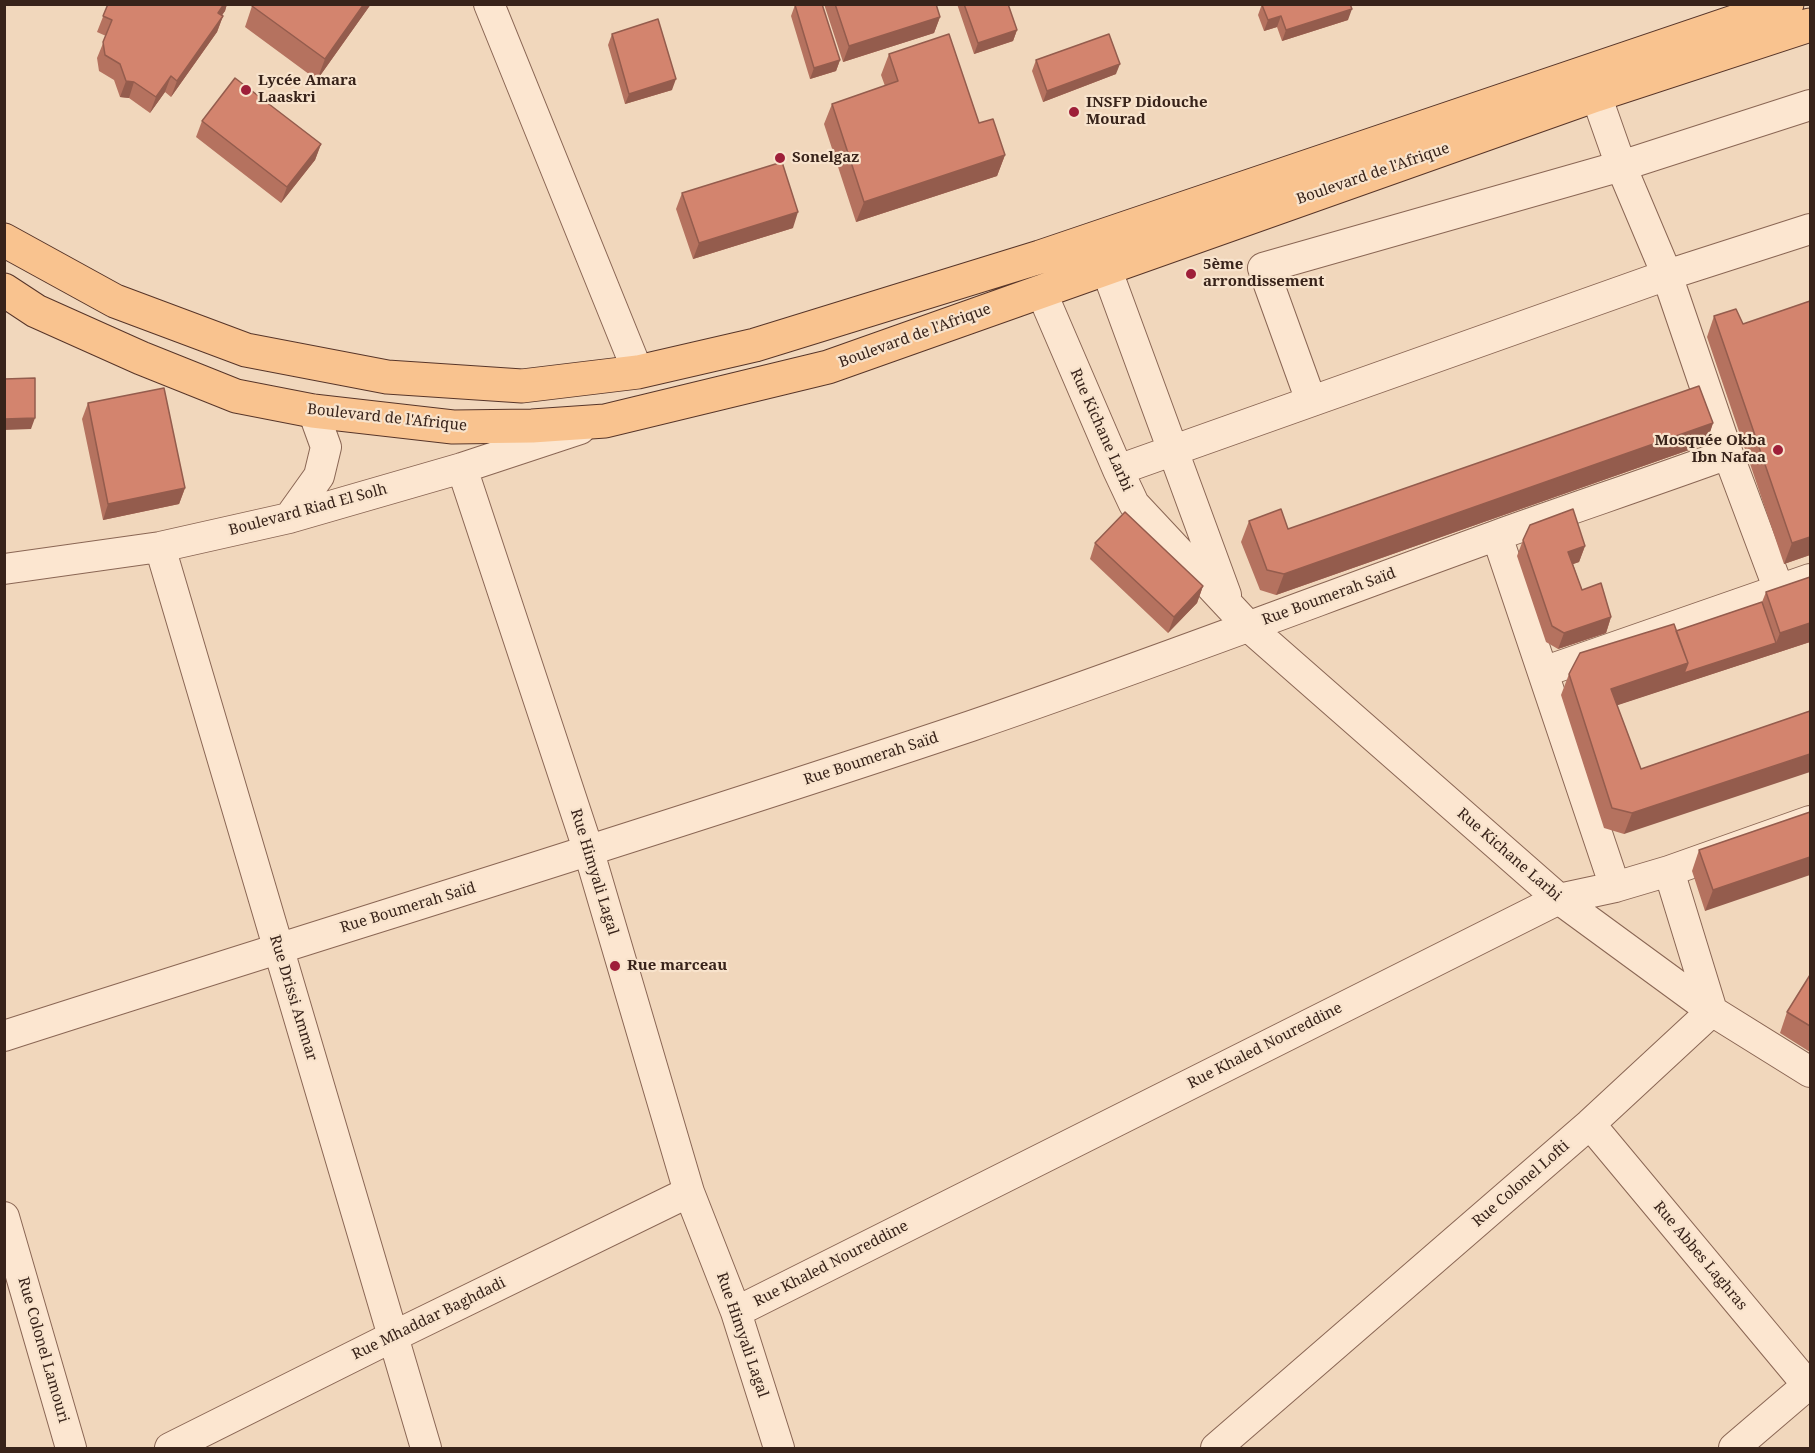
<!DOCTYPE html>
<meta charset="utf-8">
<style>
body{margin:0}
#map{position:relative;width:1815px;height:1453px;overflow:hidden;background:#f1d7bc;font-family:"Noto Serif",serif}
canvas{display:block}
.frame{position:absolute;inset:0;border:6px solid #38231a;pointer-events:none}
</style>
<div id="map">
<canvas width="1815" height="1453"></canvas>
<div class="frame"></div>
</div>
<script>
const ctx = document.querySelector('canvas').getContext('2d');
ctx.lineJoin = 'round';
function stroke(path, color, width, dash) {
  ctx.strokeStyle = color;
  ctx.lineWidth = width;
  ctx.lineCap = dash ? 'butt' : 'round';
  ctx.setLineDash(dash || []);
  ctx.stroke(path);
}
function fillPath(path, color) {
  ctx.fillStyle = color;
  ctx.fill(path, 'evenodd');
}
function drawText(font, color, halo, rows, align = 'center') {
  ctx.font = font + ' "Noto Serif",serif';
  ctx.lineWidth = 4.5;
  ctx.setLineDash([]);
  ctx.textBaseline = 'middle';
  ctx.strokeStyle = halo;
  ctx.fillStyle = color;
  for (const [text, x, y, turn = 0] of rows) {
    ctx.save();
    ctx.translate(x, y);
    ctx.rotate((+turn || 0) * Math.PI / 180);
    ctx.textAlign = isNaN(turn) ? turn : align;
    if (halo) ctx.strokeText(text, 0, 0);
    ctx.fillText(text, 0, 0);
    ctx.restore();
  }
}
const minor = new Path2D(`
 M489 4 638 372
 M1596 95 1621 166 1667 275 1728 454 1779 590
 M1106 268 1226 595
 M1041 291 1118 470 1134 504 1249 627 1559 899 1712 1011 1810 1072
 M1311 401 1263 268 1621 166 1810 105
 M462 468 589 852 689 1192 736 1312 779 1448
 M1118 470 1667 275 1810 229
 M289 518 319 476 326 447 313 411
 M1497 536 1615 887
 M160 547 426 1448
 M4 569 160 547 289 518 462 468 580 429
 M1543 672 1810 579
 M4 1036C327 932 650 834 971 726 1147 666 1321 599 1495 536 1573 508 1651 482 1728 454
 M1590 1124 1810 1388
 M4 1217 71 1448
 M736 1312 1559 899 1615 887 1669 871 1810 821
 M170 1448 394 1336 689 1192
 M1216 1448 1590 1124 1712 1011 1669 871
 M1734 1448 1810 1383`);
const major = new Path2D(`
 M4 240 115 301 246 350 387 377 522 386 638 372 755 345 1040 257 1787 4
 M4 290 36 311 141 358 236 396 313 411 453 427 532 426 605 421 828 367 1596 95 1810 25`);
stroke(minor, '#8a6654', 32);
stroke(major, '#573529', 35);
stroke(minor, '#fce6d0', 30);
stroke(major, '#f9c38f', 33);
fillPath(new Path2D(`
 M108 4H227L225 11 222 15 223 16 217 32 171 97 165 92 150 113 129 98 120 97 114 80 99 71 97 58 106 36 97 32Z
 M371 4 317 80 245 27 252 6Z
 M824 4H936L940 17 934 33 843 62Z
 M957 4H1008L1017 30 1013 41 974 54Z
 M1262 4 1348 20 1282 41 1277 27 1264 31 1258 15Z
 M795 5 840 60 836 71 810 79 791 16Z
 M612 34 672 90 625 104 608 45Z
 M889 54 979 123 1005 155 997 176 856 222 824 124 832 104 885 86 881 75Z
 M1036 60 1116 74 1043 102 1032 71Z
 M202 121 321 144 315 160 281 203 196 137Z
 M682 193 793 228 693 259 676 209Z
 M1714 316 1743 324 1810 555 1784 564 1707 337Z
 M88 403 185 488 179 504 103 520 82 419Z
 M1713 423 1706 444 1276 595 1260 590 1241 542 1249 521 1288 529Z
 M1523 540 1585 546 1579 562 1573 564 1582 590 1611 617 1606 633 1558 649 1546 642 1517 556Z
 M1095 543 1203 586 1197 603 1168 633 1090 559Z
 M1810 577V642L1617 705 1641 769 1810 711 1624 834 1604 828 1561 695 1569 674 1676 631 1762 602 1766 592Z
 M1810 812 1705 911 1692 871 1699 850Z
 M1810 975V1052L1780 1033 1787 1012Z`), '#b5725f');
fillPath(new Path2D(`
 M224 4H227L225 11 212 29 218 13Z
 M364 4H371L317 80 325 59Z
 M1352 9 1348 20 1282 41 1286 30Z
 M223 16 217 32 171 97 177 81Z
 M1281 16 1277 27 1264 31 1268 20Z
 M940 17 934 33 843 62 849 46Z
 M1017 30 1013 41 974 54 978 43Z
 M840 60 836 71 810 79 814 68Z
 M1120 64 1116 74 1043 102 1047 91Z
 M171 76 165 92 150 113 156 97Z
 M676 79 672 90 625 104 629 94Z
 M126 81 134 82 129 98 120 97Z
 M321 144 315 160 281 203 287 187Z
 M1005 155 997 176 856 222 864 202Z
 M798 212 793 228 693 259 699 243Z
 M35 418 31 429 4 430V419Z
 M1713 423 1706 444 1276 595 1284 574Z
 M185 488 179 504 103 520 108 504Z
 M1810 537V555L1784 564 1792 543Z
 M1585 546 1579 562 1562 568 1568 552Z
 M1203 586 1197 603 1168 633 1174 617Z
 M1611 617 1606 633 1558 649 1564 633Z
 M1810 623V642L1603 710 1611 689 1688 663 1776 643 1780 633Z
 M1810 754V772L1624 834 1632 813Z
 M1810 857V875L1705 911 1713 890Z`), '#945c4d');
const building = new Path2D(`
 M108 4H224L218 13 223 16 177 81 171 76 156 97 134 82 126 81 120 64 105 55 103 42 112 20 103 16Z
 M253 4H364L325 59 252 6Z
 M822 4 840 60 814 68 795 5Z
 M835 4H936L940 17 849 46Z
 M964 4H1008L1017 30 978 43Z
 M1350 4 1352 9 1286 30 1281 16 1268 20 1262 5Z
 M658 19 676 79 629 94 612 34Z
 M949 34 979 123 993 119 1005 155 864 202 832 104 898 81 889 54Z
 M1109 34 1120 64 1047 91 1036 60Z
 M235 78 321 144 287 187 202 121Z
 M782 162 798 212 699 243 682 193Z
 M1810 301V537L1792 543 1714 316 1736 309 1743 324Z
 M35 378V418L4 419V379Z
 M1699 386 1713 423 1284 574 1267 570 1249 521 1281 509 1288 529Z
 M164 388 185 488 108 504 88 403Z
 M1573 509 1585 546 1568 552 1582 590 1601 583 1611 617 1564 633 1552 626 1523 540 1530 525Z
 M1125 512 1203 586 1174 617 1095 543Z
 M1810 577V623L1780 633 1766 592Z
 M1762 602 1776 643 1684 673 1688 663 1676 631Z
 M1674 624 1688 663 1611 689 1641 769 1810 711V754L1632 813 1612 808 1569 674 1580 653Z
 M1810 812V857L1713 890 1699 850Z
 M1810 975V1026L1787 1012Z`);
fillPath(building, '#d3846e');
stroke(building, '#945c4d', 1.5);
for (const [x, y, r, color] of [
 [246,90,6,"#9e1f39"],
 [1074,112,6,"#9e1f39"],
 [780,158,6,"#9e1f39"],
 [1191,274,6,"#9e1f39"],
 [1778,450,6,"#9e1f39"],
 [615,966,6,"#9e1f39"]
]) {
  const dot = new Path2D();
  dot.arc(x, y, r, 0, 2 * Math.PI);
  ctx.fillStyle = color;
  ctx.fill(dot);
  stroke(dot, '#f8e3cc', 2);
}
drawText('bold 15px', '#38231a', '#f8e3cc', [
 ["Lycée Amara",258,81],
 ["Laaskri",258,98],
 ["INSFP Didouche",1086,103],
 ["Mourad",1086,120],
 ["Sonelgaz",792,158],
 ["5ème",1203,265],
 ["arrondissement",1203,282],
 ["Mosquée Okba",1766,441,"right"],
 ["Ibn Nafaa",1766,458,"right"],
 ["Rue marceau",627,966]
], 'left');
drawText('15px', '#38231a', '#f8e3cc', [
 ["Boulevard de l'Afrique",1373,174,-19],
 ["Boulevard de l'Afrique",915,336,-20],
 ["Boulevard de l'Afrique",387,418,6],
 ["Rue Kichane Larbi",1101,430,66],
 ["Boulevard Riad El Solh",308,510,-15],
 ["Rue Boumerah Saïd",1329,597,-20],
 ["Rue Boumerah Saïd",871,759,-18],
 ["Rue Kichane Larbi",1509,855,41],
 ["Rue Himyali Lagal",594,872,73],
 ["Rue Boumerah Saïd",408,908,-17],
 ["Rue Drissi Ammar",293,998,73],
 ["Rue Khaled Noureddine",1265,1046,-27],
 ["Rue Colonel Lofti",1521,1184,-41],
 ["Rue Abbes Laghras",1700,1256,50],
 ["Rue Khaled Noureddine",831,1264,-27],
 ["Rue Mhaddar Baghdadi",429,1319,-26],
 ["Rue Himyali Lagal",742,1335,71],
 ["Rue Colonel Lamouri",43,1350,74]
]);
</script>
